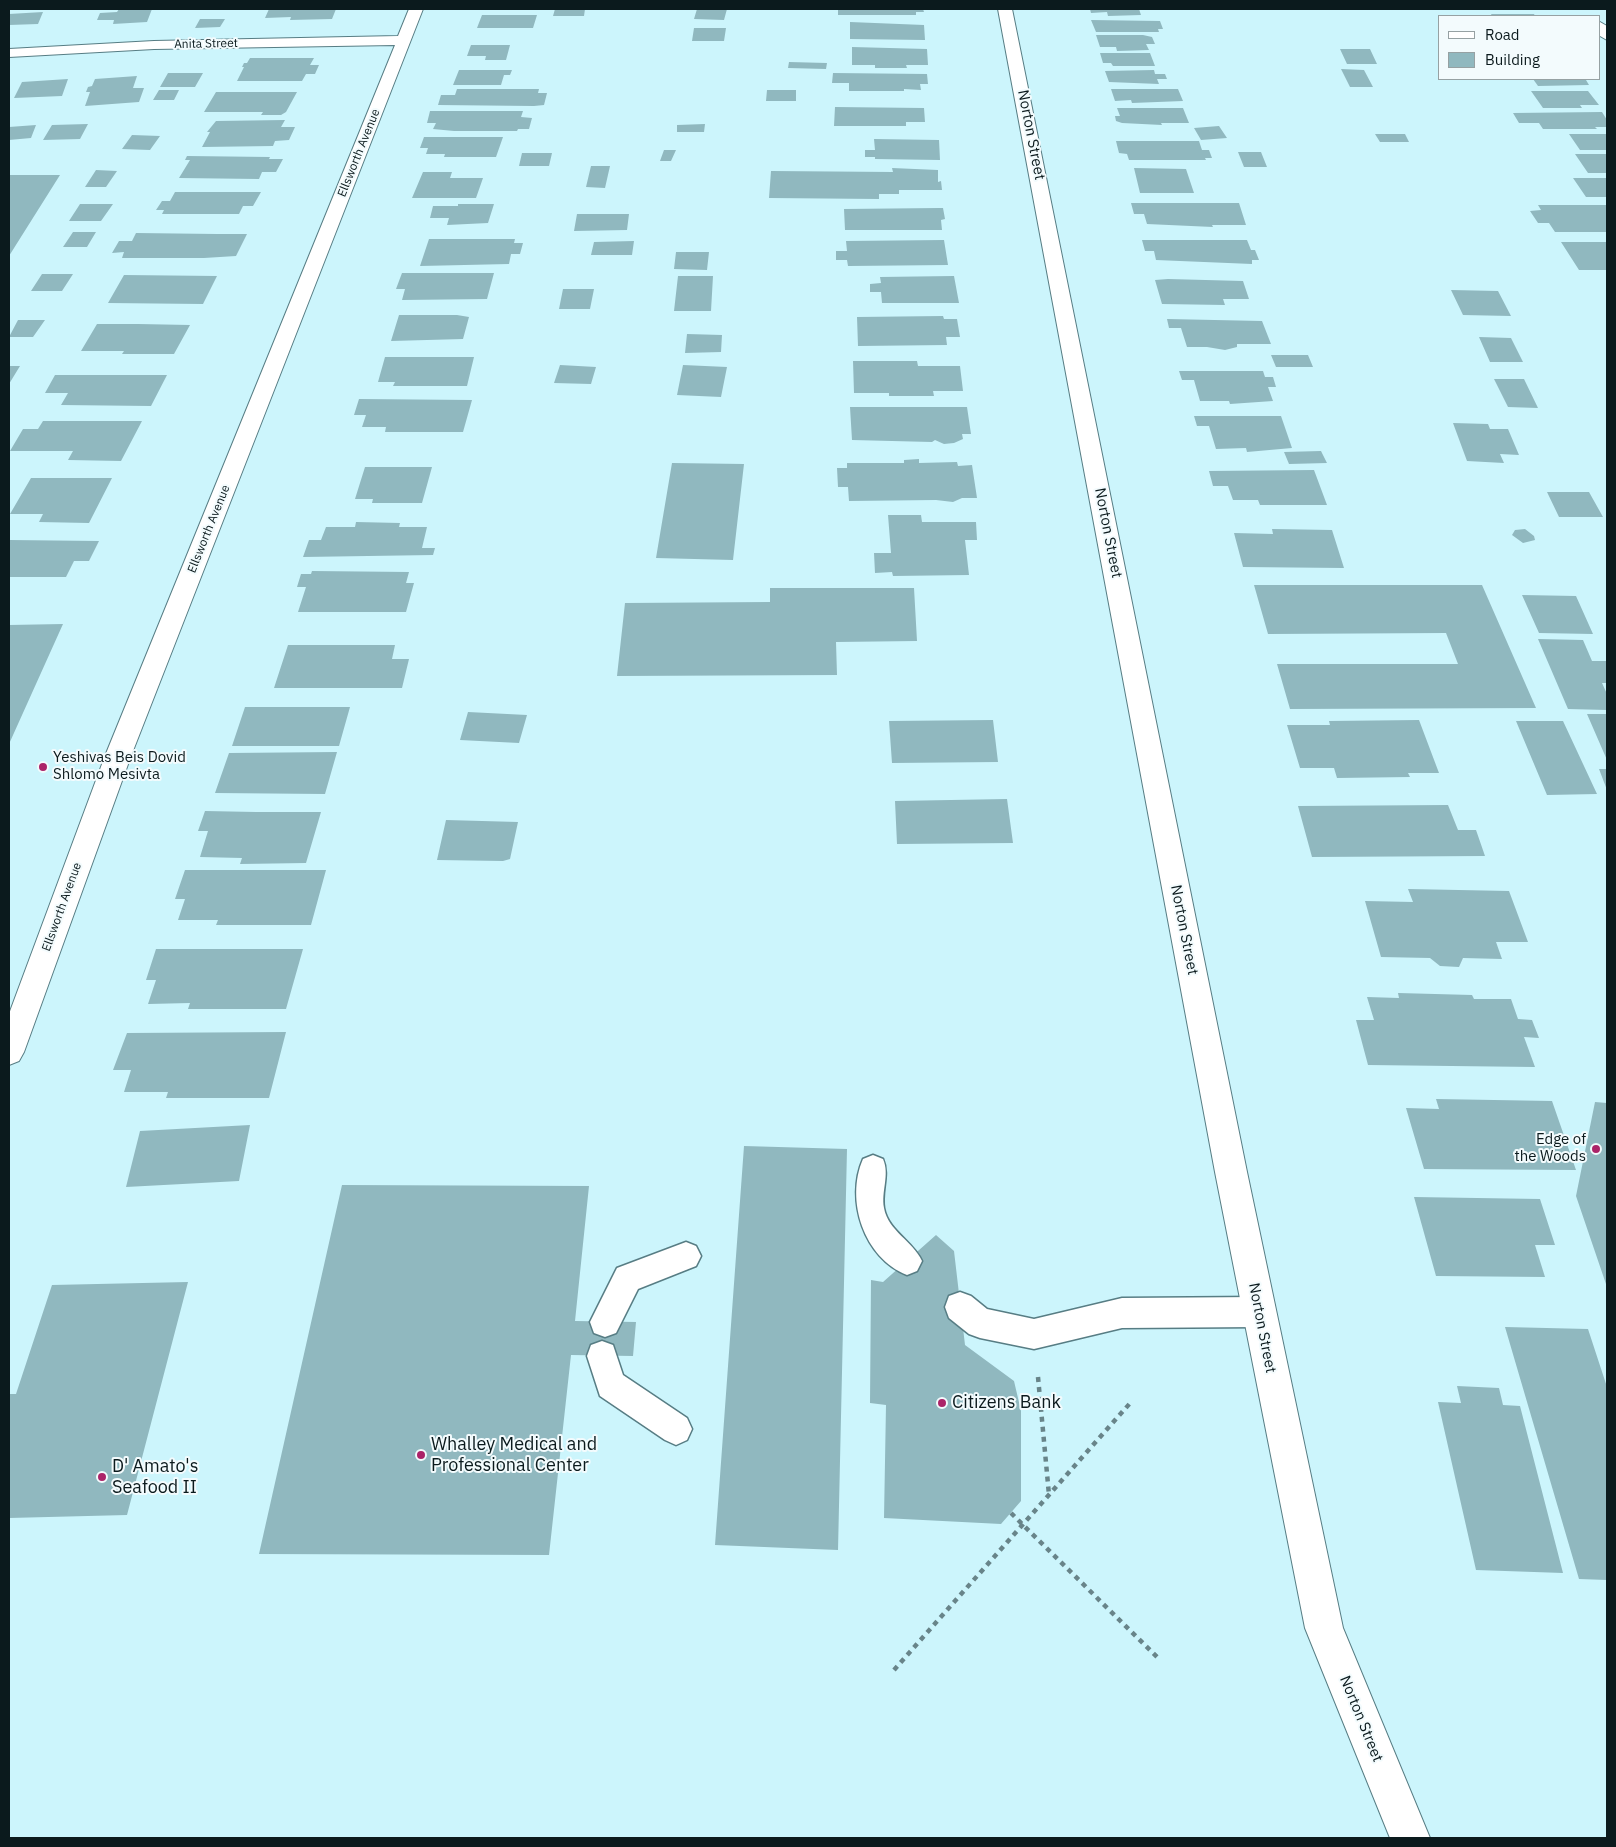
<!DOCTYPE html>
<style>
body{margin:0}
#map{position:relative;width:1616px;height:1847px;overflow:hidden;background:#ccf5fc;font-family:"IBM Plex Sans",sans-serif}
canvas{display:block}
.frame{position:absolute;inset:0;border:10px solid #0b1a1d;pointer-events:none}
.legend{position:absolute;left:1438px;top:15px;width:162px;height:65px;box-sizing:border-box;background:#f3fbfd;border:1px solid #96a1a3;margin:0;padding:6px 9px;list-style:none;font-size:15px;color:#0b1a1d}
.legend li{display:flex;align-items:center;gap:10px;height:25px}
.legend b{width:25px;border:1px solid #96a1a3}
</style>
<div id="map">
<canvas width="1616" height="1847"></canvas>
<div class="frame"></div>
<ul class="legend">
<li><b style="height:6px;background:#fff"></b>Road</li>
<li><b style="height:14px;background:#90b8bf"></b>Building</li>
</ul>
</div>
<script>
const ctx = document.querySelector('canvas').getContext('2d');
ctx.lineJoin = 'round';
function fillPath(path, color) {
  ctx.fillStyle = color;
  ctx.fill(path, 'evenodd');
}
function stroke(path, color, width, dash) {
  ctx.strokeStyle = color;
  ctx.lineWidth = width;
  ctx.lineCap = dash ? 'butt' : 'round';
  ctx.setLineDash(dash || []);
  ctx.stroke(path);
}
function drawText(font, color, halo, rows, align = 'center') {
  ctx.font = font + ' "IBM Plex Sans",sans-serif';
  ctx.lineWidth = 4;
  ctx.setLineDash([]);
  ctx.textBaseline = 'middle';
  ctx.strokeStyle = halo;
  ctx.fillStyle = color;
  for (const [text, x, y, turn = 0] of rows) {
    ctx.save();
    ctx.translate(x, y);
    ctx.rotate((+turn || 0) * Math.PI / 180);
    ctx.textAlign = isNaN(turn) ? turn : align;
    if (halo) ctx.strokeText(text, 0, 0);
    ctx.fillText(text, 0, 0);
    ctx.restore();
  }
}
fillPath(new Path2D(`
 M119 9H152L147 22 113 24 114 20H97L100 13 117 12Z
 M269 9H336L332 19 290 20 291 17 265 18Z
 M555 9H585L584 16H553Z
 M697 9H727L724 20 694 19Z
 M838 9H923L924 12H916V15H838Z
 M1090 9H1139L1141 15 1108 16 1107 12 1091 13Z
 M43 12 38 24 9 25V14Z
 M1491 14H1534L1535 16H1492Z
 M482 15H537L533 28H477Z
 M200 19H225L220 27 195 28Z
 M1091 20 1160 21 1163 29H1158L1159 32H1096Z
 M850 22 924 25 925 40 850 39Z
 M694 28H726L724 41H692Z
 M1096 35H1143L1152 37 1155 44H1146L1149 50 1117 51 1116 47H1100Z
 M471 45H510L506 60H485L486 56H467Z
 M852 47 927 49 928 65H906L907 68H875V65H852Z
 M1340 49H1370L1377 64H1347Z
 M1100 53H1150L1155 66H1113L1111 63H1103Z
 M250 58H314L310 65H319L315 74H306L302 81H237L244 67H242L244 63H247Z
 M789 62 827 63 826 69 788 68Z
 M1341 69 1364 70 1373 87H1350Z
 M459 70H512L510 75H504L501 85H453Z
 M1154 70 1155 74H1165L1167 79H1157L1159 84 1109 82 1105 71Z
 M168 73H203L195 87H160Z
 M833 73 927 74 928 84H920L921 90 904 89V91H849V83H832Z
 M137 76 133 88H144L139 102 85 106 90 92H86L88 87 92 86 95 79Z
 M68 79 62 96 14 98 22 82Z
 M1533 79H1580L1586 80 1589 85 1538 86Z
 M457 89H539L538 93H547L544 105 534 106 438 105 441 95H455Z
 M1111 89H1178L1183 101 1132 103 1131 100 1115 101Z
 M159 90H179L174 100H153Z
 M767 90H796V101H766Z
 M1531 91H1588L1599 105H1580L1582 108H1543Z
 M216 92H297L286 112 281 115H261L263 112H204Z
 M835 107 924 108 925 122H906V126H834Z
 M1117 108H1183L1189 123H1161L1162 125 1122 123 1116 121 1115 116H1120Z
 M430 111H523L521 117 532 118 529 129H518L517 131H454L433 129 436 123H427Z
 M1602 112 1607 120V127H1595L1597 129H1543L1539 123H1519L1513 113Z
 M285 120 281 127H295L289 140 275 141 273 146 202 147 210 132H207L216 121Z
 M88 124 80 139 43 140 52 125Z
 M705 124 704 132H677V125Z
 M36 125 31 138 9 140V127Z
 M1219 126 1227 138 1201 140 1194 128Z
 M1375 134H1405L1409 142H1380Z
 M1569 134H1607V150H1580Z
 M132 135 160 136 150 150 122 149Z
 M424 137H503L496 157H444L445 154H426L428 148H420Z
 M874 139 939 140 940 160 875 159V157H865V150H875Z
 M1116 141H1199L1202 150H1209L1212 158H1205L1206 160H1129L1127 154 1119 153Z
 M664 150H676L671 161H660Z
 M1238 152H1261L1267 167H1244Z
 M522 153H552L549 166H519Z
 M1575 154H1607V173H1588Z
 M187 156 270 157 269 159H283L276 172H262L259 179 179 178 190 160H185Z
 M591 166H610L605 188 586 187Z
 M892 168 938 170V182L941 181 942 190H899V194H879V199L769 198 771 171 893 172Z
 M1134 168 1186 169 1194 193H1140Z
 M96 170 117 171 106 187H85Z
 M423 172H452L450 178H483L476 198H412Z
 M9 175H60L9 256Z
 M1573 178H1607V197H1586Z
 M175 192H261L253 206H243L239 214H162L164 210H156L162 201H170Z
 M1131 203H1239L1246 225H1212L1213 227 1147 224 1144 214H1134Z
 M80 204H113L101 221H69Z
 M458 204H494L488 223 447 225 449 218H430L433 206H458Z
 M1538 205H1607V232H1555L1549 223H1538L1530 211 1541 210Z
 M939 208H943L945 219 941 220 942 230H845L844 209Z
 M577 214H629L627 230 574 231Z
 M73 232H96L87 247H63Z
 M136 233 217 234H247L236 256 204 258H122L124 252 112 253 119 241H132Z
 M429 239H515L514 243H523L520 254H511L509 264 420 266Z
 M944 240 948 265 848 266 847 260H836V251H847L846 241Z
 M1142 240H1247L1251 250H1255L1259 260H1252V264L1156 260 1154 251H1145Z
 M634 241 632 255H591L594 242Z
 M1561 242H1607V270H1579Z
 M676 252H709L707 270 674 269Z
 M402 273H494L487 299 402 300 405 289H396Z
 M42 274H73L62 291H31Z
 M124 275 217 276 203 304 108 303Z
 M678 276H713L711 311H674Z
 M954 276 959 303H882L881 292H870V284L881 283 880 277Z
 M1168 279 1243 281 1249 299H1223L1225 305 1162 304 1155 280Z
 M563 289H594L590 309H559Z
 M1451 290 1498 291 1511 316 1463 315Z
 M399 315H457L469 317 463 339 391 341Z
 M943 316 944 319H957L960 337H946L947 345 858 346 857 317Z
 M1167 319 1262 321 1271 344H1237V347L1225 350 1207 347H1187L1181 328H1169Z
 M18 320H45L33 337H9Z
 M97 324H138L190 325 174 354H122L124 351H81Z
 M687 334 722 335 721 352 685 353Z
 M1479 337 1511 338 1523 362H1490Z
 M1271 355H1308L1313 367H1276Z
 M385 357H474L467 386H393L395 382H378Z
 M853 361H917L918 366H960L963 391H933L934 396H889V393H854Z
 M560 365 596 367 591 384 554 383Z
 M683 365 727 367 721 397 677 395Z
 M9 366H20L9 384Z
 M1179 371H1263L1265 377H1273L1276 387H1268L1273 401 1230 404 1229 401H1200L1194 380H1182Z
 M55 375H167L151 406 61 405 68 393H45Z
 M1494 379H1524L1538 408 1508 407Z
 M359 399 472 400 463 432H385L386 427H362L366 415H354Z
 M850 407H967L971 434H962L963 439 954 443 944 444 935 440 932 442 852 440Z
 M1194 416H1281L1292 448 1247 452 1246 448 1216 449 1209 426H1197Z
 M43 421H142L121 461 68 460 73 451H10L23 429H38Z
 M1453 423 1488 424 1490 429H1508L1519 455 1500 454 1504 463 1467 461Z
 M1321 451 1327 463 1289 464 1284 452Z
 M919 459V463L957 462 958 466 972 465 977 498H962L953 502 936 500 849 501 848 487H838L837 468H847V463H904V460Z
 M672 463 744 464 733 560 656 558Z
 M365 467H432L422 503H372L373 499H355Z
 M1314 470 1327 505H1260L1258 500H1233L1228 486H1213L1209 471Z
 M31 478H112L89 523 39 522 43 514H10Z
 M1547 492H1589L1603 517H1559Z
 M888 515H921L922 522H976L977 540H965L969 575 893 576 892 572 875 573 874 553H891Z
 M356 522 400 523 399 527H427L422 548H435L433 555 303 557 309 540H321L326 527H355Z
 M1272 529 1332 530 1344 568 1243 567 1234 533 1273 534Z
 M1525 529 1534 536 1535 540 1523 543 1512 535 1515 530Z
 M9 540 99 541 89 561H74L66 577H9Z
 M312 571 409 572 406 583H414L406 612H298L306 587H297L301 574H311Z
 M1254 585H1482L1536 708 1290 709 1277 664H1458L1446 633 1268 634Z
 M770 588H914L917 641 836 642 837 675 617 676 625 603 770 602Z
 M1522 595 1576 596 1593 634 1539 633Z
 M63 624 9 744V625Z
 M1538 639 1583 640 1592 661H1607V683H1602L1607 694V710L1568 709Z
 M288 645H395L392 659H409L402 688H274Z
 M245 707H350L339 746H232Z
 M468 712 527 715 519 743 460 740Z
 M1587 714H1607V760Z
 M993 720 998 762 892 763 889 721Z
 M1419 720 1439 773H1408L1410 777 1337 778 1334 768H1300L1287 725H1330L1329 721Z
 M1516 721H1563L1597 794 1547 795Z
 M337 752 325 794 215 793 229 753Z
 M1599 769H1607V790Z
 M1007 799 1013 843 897 844 895 801Z
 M1448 805 1458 830H1476L1485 856 1312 857 1298 806Z
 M205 811 256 812H321L306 863 240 864 242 858 200 857 208 831H198Z
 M446 820 518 822 510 859 503 861 437 860Z
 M185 870H326L311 925H216L218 920H178L185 899H175Z
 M1408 889 1509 891 1528 942H1496L1502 959 1463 958 1459 967 1440 966 1430 958 1381 957 1365 901 1413 902Z
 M156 949H303L286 1009H188L190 1003 148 1004 156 980H146Z
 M1398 993 1472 995 1474 999H1511L1518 1019 1532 1020 1539 1038 1524 1037 1535 1067 1368 1065 1356 1020H1374L1367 997 1399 998Z
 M286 1032 269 1098H166L168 1092H124L131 1070H113L127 1033Z
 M1436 1099 1552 1101 1576 1170 1424 1169 1406 1108 1439 1109Z
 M1595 1102 1607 1103V1287L1576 1196Z
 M250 1125 239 1181 126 1187 140 1131Z
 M744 1146 847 1149 838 1550 715 1545Z
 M342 1185 589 1186 575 1321 636 1322 633 1356 571 1355 549 1555 259 1554Z
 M1414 1197 1540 1199 1555 1245H1535L1545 1277 1436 1276Z
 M936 1235 954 1251 965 1345 1014 1381 1021 1411V1501L1001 1524 884 1518 886 1405 870 1403 871 1280 883 1282Z
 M188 1282 127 1515 9 1518V1394H16L52 1285Z
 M1505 1327 1588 1329 1607 1387V1580L1579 1579Z
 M1457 1386 1499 1388 1503 1405 1520 1406 1563 1573 1476 1570 1438 1402 1461 1403Z`), '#90b8bf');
const service = new Path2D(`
 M873 1155 883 1159C890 1175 881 1191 884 1208 888 1231 913 1241 922 1261L917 1271 907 1275C864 1258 845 1200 863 1159Z
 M686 1242 696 1246 701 1256 696 1266 638 1289 616 1333 605 1337 594 1333 590 1322 617 1268Z
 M960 1292 971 1296 987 1309 1034 1319 1122 1298 1259 1297 1270 1301 1274 1312 1270 1323 1259 1327 1122 1328 1034 1349 980 1338 969 1334 949 1318 945 1307 949 1296Z
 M602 1341 613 1345 623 1375 687 1418 692 1429 687 1440 676 1445 665 1440 600 1396 587 1356 591 1345Z`);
const minor = new Path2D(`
 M409 9H423L131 756 24 1052 19 1061 9 1065V1014L105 756 395 45 154 49 9 57V49L154 41 398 36Z
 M998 9H1012L1247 1172 1343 1628 1430 1838H1390L1305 1628 1215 1172Z
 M1600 22 1607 26V40L1600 36Z`);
stroke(service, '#577d84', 3);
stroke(minor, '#577d84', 2);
stroke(new Path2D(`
 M1038 1377 1049 1495
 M1011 1513 1157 1657
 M894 1670 1132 1401`), '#688489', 4.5, [5, 5]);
fillPath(service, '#fff');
fillPath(minor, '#fff');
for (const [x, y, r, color] of [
 [43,767,5,"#ab2368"],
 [1596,1149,5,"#ab2368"],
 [942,1403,5,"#ab2368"],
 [421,1455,5,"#ab2368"],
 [102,1477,5,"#ab2368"]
]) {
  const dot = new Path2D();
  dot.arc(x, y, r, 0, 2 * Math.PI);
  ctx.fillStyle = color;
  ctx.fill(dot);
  stroke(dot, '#f3fbfd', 2);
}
drawText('12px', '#0b1a1d', '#f3fbfd', [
 ["Anita Street",206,44,-1],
 ["Ellsworth Avenue",359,153,-68],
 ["Ellsworth Avenue",209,529,-68],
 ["Ellsworth Avenue",62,907,-70]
]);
drawText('15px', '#0b1a1d', '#f3fbfd', [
 ["Norton Street",1031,135,79],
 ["Norton Street",1108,533,79],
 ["Norton Street",1184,930,79],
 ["Norton Street",1262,1328,79],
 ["Norton Street",1361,1719,68]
]);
drawText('15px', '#0b1a1d', '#f3fbfd', [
 ["Yeshivas Beis Dovid",53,758],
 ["Shlomo Mesivta",53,775],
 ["Edge of",1586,1140,"right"],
 ["the Woods",1586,1157,"right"]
], 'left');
drawText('18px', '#0b1a1d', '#f3fbfd', [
 ["Citizens Bank",952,1403],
 ["Whalley Medical and",431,1445],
 ["Professional Center",431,1466],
 ["D' Amato's",112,1467],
 ["Seafood II",112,1488]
], 'left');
</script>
